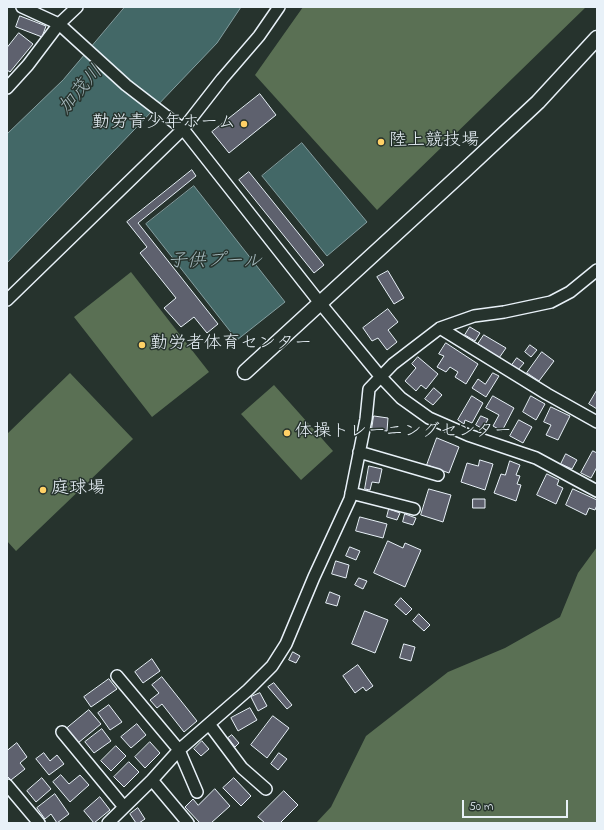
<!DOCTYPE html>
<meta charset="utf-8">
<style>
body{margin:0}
#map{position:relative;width:604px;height:830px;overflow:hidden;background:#26332d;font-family:"Indie Flower",sans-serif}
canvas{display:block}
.frame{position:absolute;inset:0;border:8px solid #e8f1f8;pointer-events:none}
.scale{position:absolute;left:462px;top:800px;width:106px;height:18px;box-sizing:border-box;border:2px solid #e8f1f8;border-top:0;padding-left:5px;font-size:12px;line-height:14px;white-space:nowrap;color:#e8f1f8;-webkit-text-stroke:3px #26332d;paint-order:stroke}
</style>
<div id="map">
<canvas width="604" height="830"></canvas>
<div class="frame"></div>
<div class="scale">50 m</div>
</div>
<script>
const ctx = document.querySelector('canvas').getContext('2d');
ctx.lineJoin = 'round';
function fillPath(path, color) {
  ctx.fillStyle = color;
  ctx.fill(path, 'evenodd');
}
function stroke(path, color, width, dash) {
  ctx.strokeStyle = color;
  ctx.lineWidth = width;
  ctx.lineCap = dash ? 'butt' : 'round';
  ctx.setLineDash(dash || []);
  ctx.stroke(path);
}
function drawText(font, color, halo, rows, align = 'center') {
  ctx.font = font + ' "Indie Flower","Klee One",sans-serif';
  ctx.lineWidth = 3;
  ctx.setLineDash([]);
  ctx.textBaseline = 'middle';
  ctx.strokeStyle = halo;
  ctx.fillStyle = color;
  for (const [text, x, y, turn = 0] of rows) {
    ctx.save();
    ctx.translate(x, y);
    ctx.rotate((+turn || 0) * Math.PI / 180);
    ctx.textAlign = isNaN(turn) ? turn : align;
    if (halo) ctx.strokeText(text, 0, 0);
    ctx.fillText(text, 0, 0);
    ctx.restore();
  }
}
fillPath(new Path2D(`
 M303 7H586L377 210 255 75Z
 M131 272 209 372 152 417 74 317Z
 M70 373 133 439 16 551 7 541V434Z
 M274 385 333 451 301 480 241 414Z
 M597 547V823H316L331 807 366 736 448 672 505 648 560 617 578 573Z`), '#5a7054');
const water = new Path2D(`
 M125 7H241L217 43 7 263V134L63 80Z
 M302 143 367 222 327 256 262 176Z
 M194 186 285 302 237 340 146 224Z`);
fillPath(water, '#436867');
stroke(water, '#859fa1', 1);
const building = new Path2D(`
 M20 16 46 26 42 37 16 27Z
 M19 33 33 44 10 72 7 70V48Z
 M260 94 276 115 229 153 212 132Z
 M192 170 196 176 138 223 218 324 207 333 194 317 181 327 164 308 176 298 140 253 147 247 127 222Z
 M249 172 324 265 314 273 239 180Z
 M388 271 404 298 394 304 377 277Z
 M388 309 398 322 388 330 397 342 387 350 378 338 372 341 363 328Z
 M470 327 480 333 475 341 465 335Z
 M484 335 506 348 499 358 478 344Z
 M446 343 478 364 466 384 455 377 458 372 450 367 446 372 437 367 444 356 439 354Z
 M530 345 537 350 531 357 525 352Z
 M542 352 554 361 539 381 527 373Z
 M418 357 438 374 426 389 421 385 416 391 405 381 416 368 412 364Z
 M517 358 524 363 518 370 512 365Z
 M493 373 499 376 486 397 472 388 478 379 485 384Z
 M434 388 442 395 433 405 425 399Z
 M597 390V409L589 404Z
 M472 396 483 403 472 423 465 420 464 424 458 420Z
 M493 396 514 408 502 431 493 426 499 415 486 408Z
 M531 396 545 404 536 420 523 412Z
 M551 407 570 416 558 440 546 435 551 425 544 422Z
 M374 416 388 418 387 431 372 429Z
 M481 416 488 419 483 429 476 425Z
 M519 420 532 427 523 443 510 436Z
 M437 438 459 447 449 473 427 465Z
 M593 451 597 453V467L591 478 581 473Z
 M566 454 577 460 572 469 561 464Z
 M480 460 493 464 485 490 461 482 467 463 478 466Z
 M510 461 520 465 516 475 520 476 517 484 521 485 516 501 494 493 501 474 505 475Z
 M369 466 382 469 379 483 372 482 370 490 365 489Z
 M547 474 559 480 557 485 563 488 556 504 537 495Z
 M429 489 451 495 443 522 421 515Z
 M573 489 597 500V505L595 510 589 508 586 515 566 505Z
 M473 499H485V508H473Z
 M389 509 400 513 397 520 387 517Z
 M405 514 416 518 413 525 403 522Z
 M360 517 387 524 383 538 356 531Z
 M388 541 403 548 405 543 421 550 405 587 374 573Z
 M350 547 360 551 356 560 346 556Z
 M336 561 349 565 346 578 332 574Z
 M359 578 367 581 363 589 355 585Z
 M330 592 340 596 337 606 326 603Z
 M401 598 412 609 406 615 395 605Z
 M365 611 388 620 375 653 352 644Z
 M419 614 430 625 424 631 413 621Z
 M404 644 415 647 411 661 400 658Z
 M293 652 300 656 296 663 289 660Z
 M152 659 160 671 143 683 135 672Z
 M358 665 373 686 366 691 363 687 355 693 343 676Z
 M162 677 197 721 184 732 162 704 157 708 150 700 159 693 152 685Z
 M109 679 117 689 91 707 84 697Z
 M274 683 292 705 287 709 268 687Z
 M260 693 267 706 258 711 251 697Z
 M109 705 122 722 110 730 98 713Z
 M250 708 257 720 238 731 231 718Z
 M89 710 101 724 78 743 66 729Z
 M273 716 289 728 267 758 251 745Z
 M137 724 146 735 131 748 121 737Z
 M102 729 111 741 94 753 85 742Z
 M232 735 239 743 235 747 228 738Z
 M202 741 209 749 201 756 194 749Z
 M150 742 160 753 145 768 135 757Z
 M17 743 27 757 20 763 25 769 11 780 7 776V751Z
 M116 746 126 756 111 771 101 761Z
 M44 753 50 761 57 755 64 764 49 775 36 759Z
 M279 753 287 759 278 770 271 764Z
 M129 762 139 772 124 787 114 777Z
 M61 775 69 784 80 775 89 785 70 802 53 782Z
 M42 778 51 789 36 802 27 791Z
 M234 778 251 796 241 806 223 788Z
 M215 789 230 806 211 823H200L185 807 193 799 198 805Z
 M284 791 298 805 280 823H265L258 817Z
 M55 794 69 814 57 823 51 814 45 819 37 808Z
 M100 797 110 810 94 823 84 811Z
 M138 808 145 819 139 823H136L130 814Z`);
fillPath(building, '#5e616e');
stroke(building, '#e8f1f8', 1);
const minor = new Path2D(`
 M22 7 59 24 126 85 183 129 320 303 380 376 401 398 429 418 468 435 536 458 597 491
 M7 88 28 65 59 24 77 7
 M7 300 183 129 222 79 259 36 279 7
 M440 328 547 394 597 422
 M359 452 438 475
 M351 493 414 509
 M117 676 179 750 197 792
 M209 724 242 768 266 789
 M62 732 124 807
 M152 780 188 823
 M7 785 39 823
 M108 823 152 780 179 750 248 690 272 666 286 644 314 577 350 499 366 419 369 389 393 364 440 328 474 316 504 312 551 302 570 292 597 270`);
const tertiary = new Path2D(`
 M245 372 462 173 538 102 597 38`);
stroke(minor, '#e8f1f8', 14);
stroke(tertiary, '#e8f1f8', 17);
stroke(minor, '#26332d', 11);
stroke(tertiary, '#26332d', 14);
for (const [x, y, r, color] of [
 [244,124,4,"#ffd166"],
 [381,142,4,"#ffd166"],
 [142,345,4,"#ffd166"],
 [287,433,4,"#ffd166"],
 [43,490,4,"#ffd166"]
]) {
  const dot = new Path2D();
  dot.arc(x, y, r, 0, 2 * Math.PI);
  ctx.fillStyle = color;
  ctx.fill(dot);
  stroke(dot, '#26332d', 1.5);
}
drawText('18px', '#e8f1f8', '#26332d', [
 ["勤労青少年ホーム",236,124,"right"],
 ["陸上競技場",389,142],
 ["勤労者体育センター",150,345],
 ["体操トレーニングセンター",295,433],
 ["庭球場",51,490]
], 'left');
drawText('italic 19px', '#a6babe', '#26332d', [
 ["加茂川",82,91,-50],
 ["子供プール",215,263]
]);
</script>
